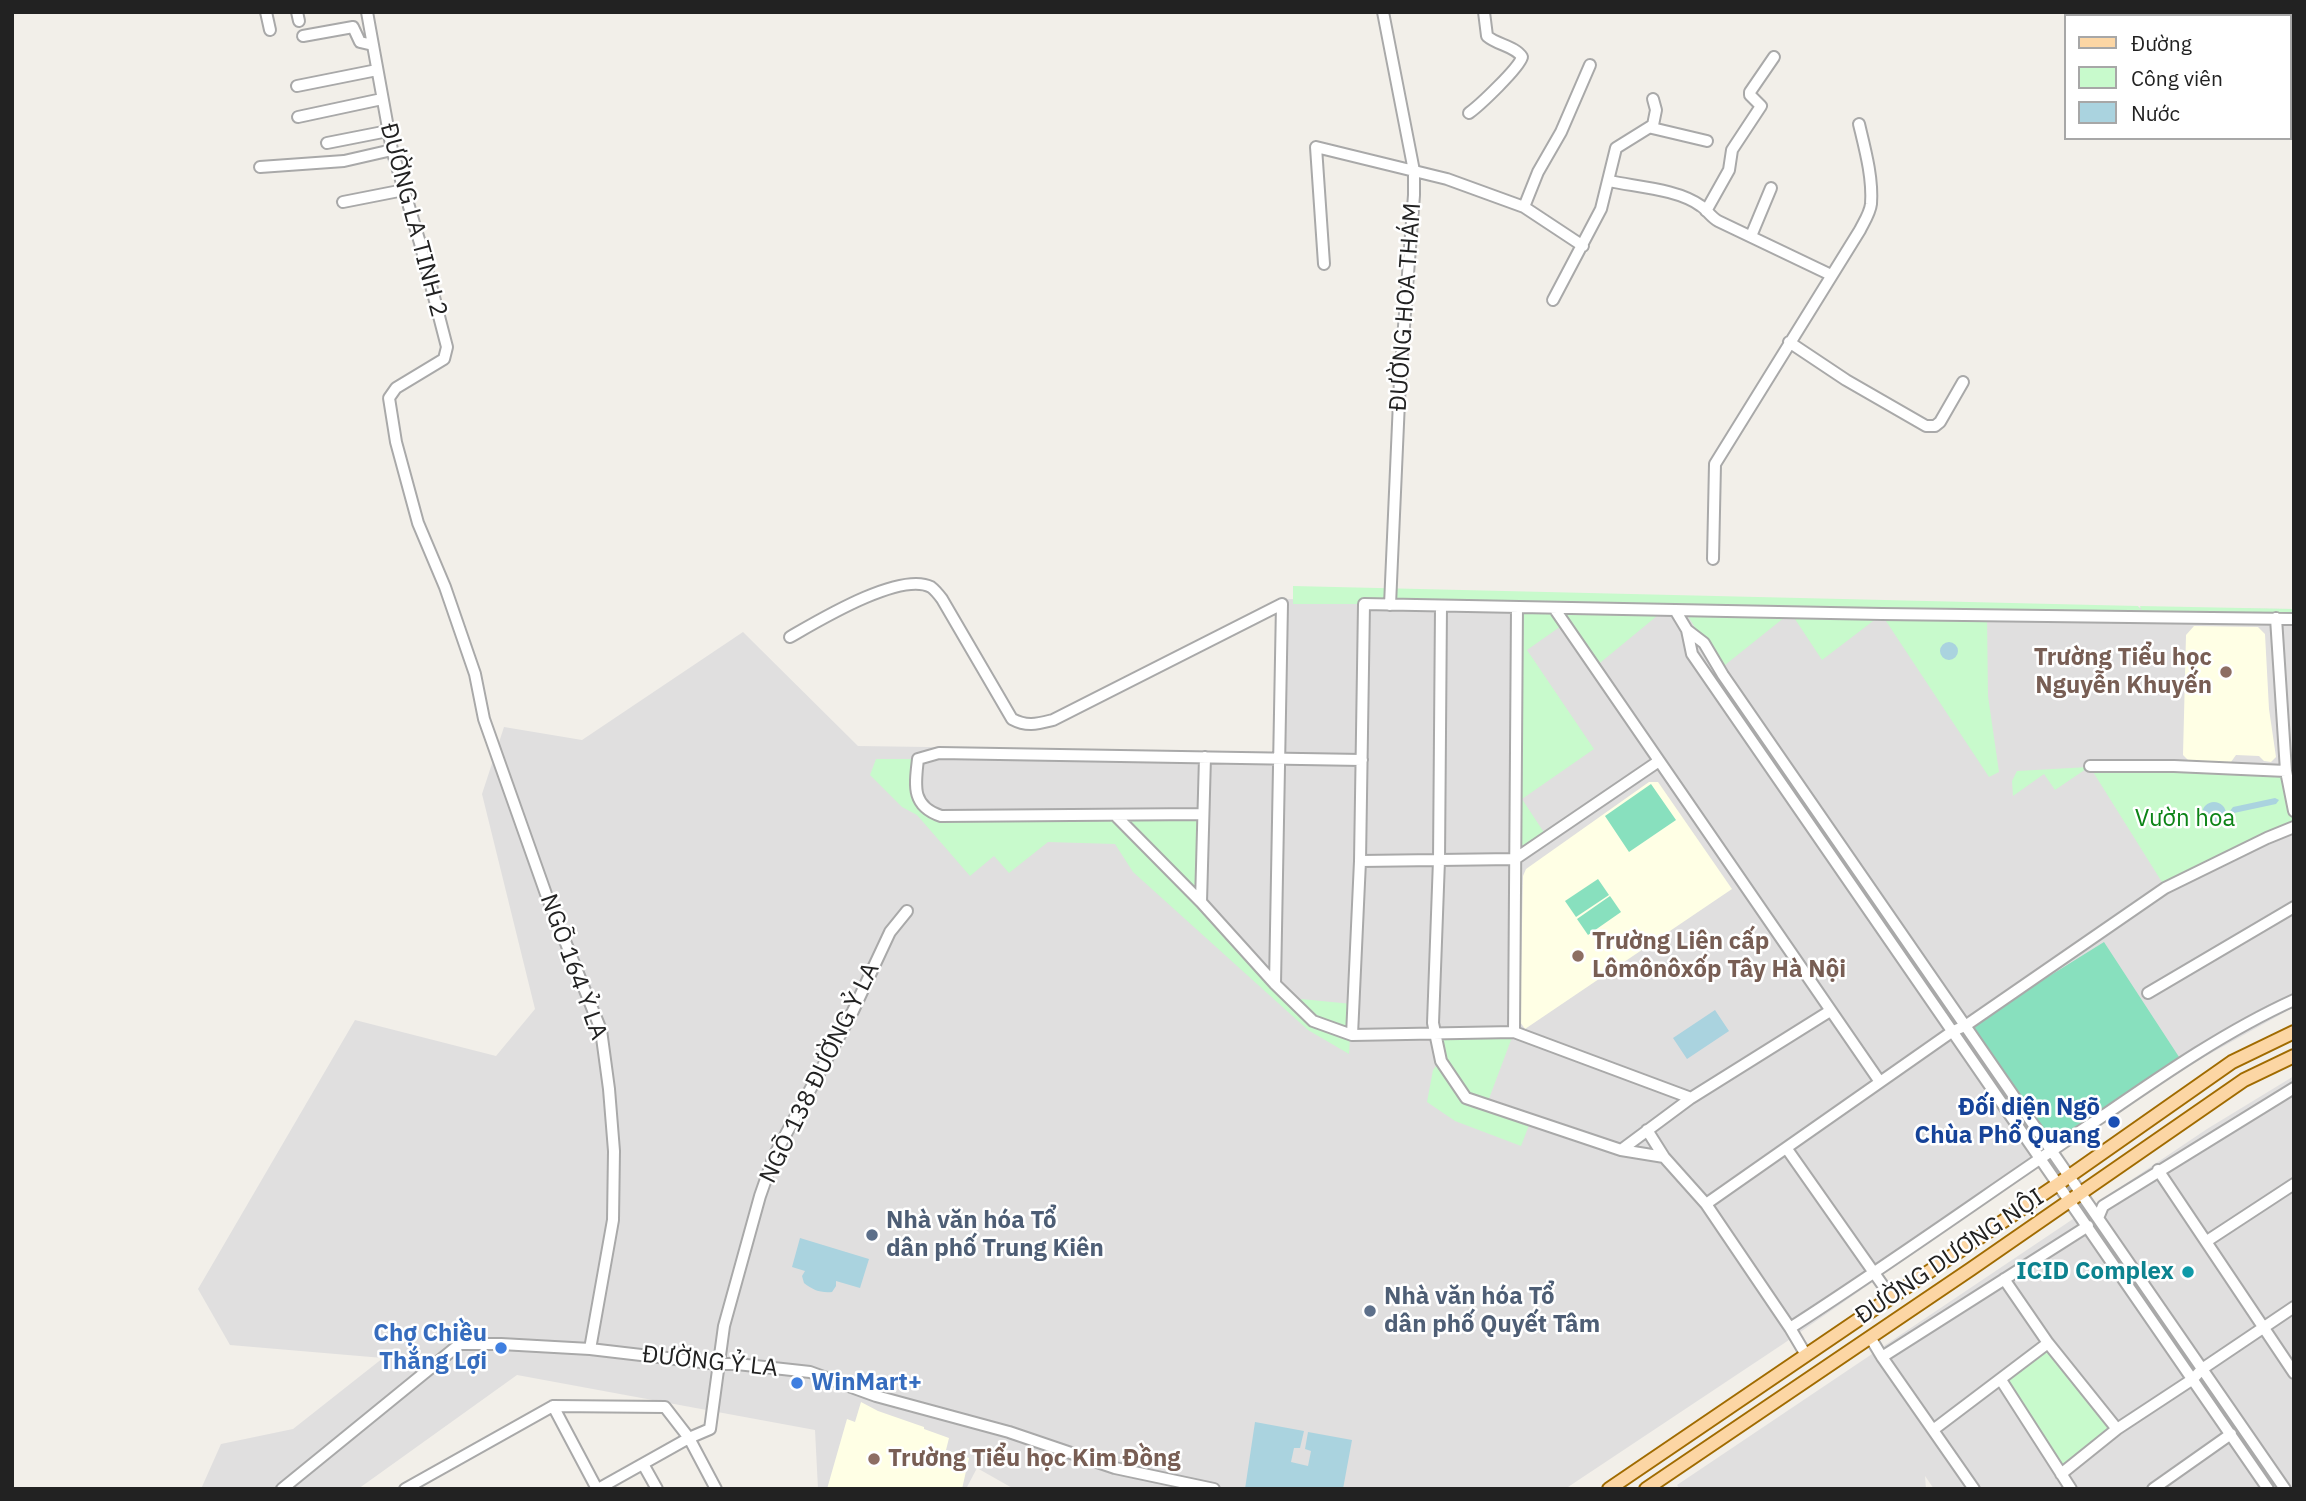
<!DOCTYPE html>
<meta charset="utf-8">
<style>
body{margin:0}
#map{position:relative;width:2306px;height:1501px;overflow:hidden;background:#f2efe9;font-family:"IBM Plex Sans",sans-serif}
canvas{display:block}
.frame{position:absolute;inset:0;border:14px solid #222;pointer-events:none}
.legend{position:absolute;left:2064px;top:14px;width:228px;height:126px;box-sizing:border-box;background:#fff;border:2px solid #a7a7a7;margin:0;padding:9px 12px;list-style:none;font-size:21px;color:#222}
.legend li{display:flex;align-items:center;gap:14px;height:35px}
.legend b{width:35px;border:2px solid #a7a7a7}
</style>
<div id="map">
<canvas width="2306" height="1501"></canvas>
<div class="frame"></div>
<ul class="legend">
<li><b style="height:9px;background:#fcd6a4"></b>Đường</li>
<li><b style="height:19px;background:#c8facc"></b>Công viên</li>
<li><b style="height:19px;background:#aad3df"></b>Nước</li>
</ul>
</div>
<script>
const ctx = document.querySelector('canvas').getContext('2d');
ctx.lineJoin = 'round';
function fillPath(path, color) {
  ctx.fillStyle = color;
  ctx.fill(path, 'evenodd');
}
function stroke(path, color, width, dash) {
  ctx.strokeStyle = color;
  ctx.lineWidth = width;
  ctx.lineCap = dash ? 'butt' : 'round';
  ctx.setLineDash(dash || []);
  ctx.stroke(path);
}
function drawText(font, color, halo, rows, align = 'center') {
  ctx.font = font + ' "IBM Plex Sans",sans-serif';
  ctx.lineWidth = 5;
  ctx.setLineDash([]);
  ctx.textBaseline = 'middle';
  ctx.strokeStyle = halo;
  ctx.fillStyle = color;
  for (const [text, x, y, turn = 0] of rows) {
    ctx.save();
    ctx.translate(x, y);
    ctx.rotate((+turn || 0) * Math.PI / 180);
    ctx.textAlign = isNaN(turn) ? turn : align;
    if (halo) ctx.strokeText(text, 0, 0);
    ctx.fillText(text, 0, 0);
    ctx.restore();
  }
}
fillPath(new Path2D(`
 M1277 599 2294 609V1007L2170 1076 1783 1344 1565 1489H1014L977 1468 966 1489H818L815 1430 517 1375 358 1489H201L221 1444 293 1429 383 1358 230 1345 198 1289 355 1020 496 1056 535 1009 482 794 504 727 582 740 743 632 858 746 1274 752Z
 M2294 1076V1489H1934L1925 1476 1926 1489H1680L1677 1485 2207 1129Z`), '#e0dfdf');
fillPath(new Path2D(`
 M2194 626 2258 627 2265 634 2269 709 2276 757 2271 762 2264 761 2259 756 2236 755 2231 762H2190L2183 755 2186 635Z
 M1649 782H1658L1732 889 1525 1029 1520 1022 1523 876 1526 869Z
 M861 1402 878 1411 924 1427V1429L949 1438 946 1450 969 1458 962 1489H827L847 1419 855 1422Z`), '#ffffe5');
fillPath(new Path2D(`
 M1293 586 2138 606 2142 612 2140 606 2294 609V619L1987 615 1988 696 1999 772 1989 777 1882 615 1390 604H1293Z
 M1518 608 1554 609 1564 624 1527 650 1594 749 1522 799 1547 837 1516 857Z
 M1556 609 1663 611 1595 667Z
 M1685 611 1790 613 1720 669Z
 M1791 613 1881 615 1822 660Z
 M876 759H918L911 791 926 814 942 819 1114 818 1291 998 1352 1004 1349 1054 1308 1030 1133 872 1115 844 1048 842 1009 873 994 856 970 876 917 815 902 807 870 775Z
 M2089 767 2055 790 2044 774 2013 796 2012 781 2017 771Z
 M2090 767 2285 772 2294 813V827L2165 887Z
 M1116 815H1202L1201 901Z
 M1514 1032 1487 1104 1467 1097 1442 1060 1435 1035Z
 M1440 1061 1466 1098 1531 1120 1521 1146 1455 1121 1427 1102 1433 1070Z
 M2048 1345 2115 1428 2061 1472 2003 1380Z`), '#c8facc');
fillPath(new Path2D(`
 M1651 784 1676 820 1629 852 1605 816Z
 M1598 879 1609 895 1576 917 1565 901Z
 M1610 896 1621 912 1588 935 1577 919Z
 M2104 942 2181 1060 2053 1147 1969 1026Z`), '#88e0be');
fillPath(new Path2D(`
 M1940 651a9 9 0 1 1 18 0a9 9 0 1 1-18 0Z
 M2275 798 2279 800 2276 804 2234 813 2230 811 2233 807Z
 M2202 814a12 12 0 1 1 24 0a12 12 0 1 1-24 0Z
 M1715 1010 1729 1031 1687 1059 1673 1038Z
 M800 1238 869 1259 860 1288 836 1281V1286L832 1292C820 1293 813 1290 804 1283L802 1276 805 1271 792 1267Z
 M1255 1422 1304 1431 1300 1448H1294L1291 1462 1308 1466 1311 1451 1305 1449 1308 1432 1352 1440 1343 1489H1245Z`), '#aad3df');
const minor = new Path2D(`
 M266 12 270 30
 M297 12 299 21
 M367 12 392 150 420 243 447 347 444 359 396 388 389 398 396 442 418 523 445 587 475 674 484 719 546 894 601 1030 609 1089 614 1151 613 1220 590 1349
 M1383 12 1414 171V195L1400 379 1390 605
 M303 36 353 27 360 42 373 45
 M297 86 377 70
 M1469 113C1480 105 1519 68 1522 57 1515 46 1497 45 1487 36L1484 12
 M298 117 382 99
 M1652 128 1707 141
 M327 143 388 131
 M260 167 344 161 392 150
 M1609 181C1637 187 1678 189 1701 206 1707 210 1711 217 1718 221L1831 275
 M343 202 404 190
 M1524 207 1538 172 1561 132 1590 65
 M1706 211 1729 170 1732 150 1761 106 1750 95V92L1774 57
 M1751 236 1771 188
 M1324 264 1316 147 1447 179 1524 207 1583 246
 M1553 300 1601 209 1616 148 1653 125 1656 110 1653 99
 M1789 342 1846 380 1926 426H1935L1940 422 1963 382
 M1713 559 1715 464 1860 230C1864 222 1870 213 1871 204 1873 178 1865 149 1859 124
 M1441 606 1439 860 1433 1023 1441 1061 1466 1098 1621 1150 1664 1157 1706 1204 1790 1328 1806 1355
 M1554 608 1880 1082
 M1675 610 1687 630 1692 654 2268 1489
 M2276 618 2286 771 2294 811
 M1687 630 1704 643 1723 675 2285 1489
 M790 637C818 621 900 571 931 587 935 590 939 595 942 599L1012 719C1027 727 1037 724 1053 720L1282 604 1275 984
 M1205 757 1201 902 1275 984 1313 1021 1352 1035
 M2090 766H2174L2286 771
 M1202 814 941 816C911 806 915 785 918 759L939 753 1362 760
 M1115 815 1201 902
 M1360 861 1515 859 1659 761
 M2148 993 2294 907
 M1830 1011 1691 1098 1514 1032 1352 1035 1360 861 1364 604 1882 614 2294 619
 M1514 1032 1517 607
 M1647 1130 1664 1157
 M1787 1149 1891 1297
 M1621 1150 1691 1098
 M2158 1170 2294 1373
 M1706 1204 1953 1031 1965 1026 2165 888 2267 838 2294 827
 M2098 1218 2103 1206 2294 1088
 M2207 1241 2294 1184
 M2004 1279 2048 1343 2117 1429 2193 1379 2202 1369 2294 1307
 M1790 1328C1896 1260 1998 1186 2103 1116 2164 1074 2226 1031 2294 1000
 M1870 1337 1882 1357 1974 1489
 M1882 1357 2088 1226
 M2001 1380 2071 1489
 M553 1406 597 1489
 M1933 1430 2048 1343
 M643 1464 657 1489
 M2061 1474 2117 1429
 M282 1489 460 1344H501L590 1349 718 1364H737L810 1372 876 1396 1009 1432 1115 1468 1214 1489
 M405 1489 553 1406 665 1407 689 1438 716 1489
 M598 1489 689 1438 710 1429 724 1326 760 1196 774 1156 853 1011 890 932 907 911
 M2153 1489 2231 1434`);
const major = new Path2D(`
 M1609 1489 2058 1184 2232 1062 2294 1032
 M1646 1489 1971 1269 2244 1080 2294 1056`);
stroke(minor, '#a9a9a9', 14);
stroke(major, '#a06b00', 16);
stroke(minor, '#fff', 10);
stroke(major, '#fcd6a4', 12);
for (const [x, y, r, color] of [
 [2226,672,7,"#8d6e63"],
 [1578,956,7,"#8d6e63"],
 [2114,1122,7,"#1a4fb4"],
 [872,1235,7,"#5c6f8a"],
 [2188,1272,7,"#0f9aa8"],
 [1370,1311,7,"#5c6f8a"],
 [501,1348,7,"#3f7fe0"],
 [797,1383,7,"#3f7fe0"],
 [874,1459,7,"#8d6e63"]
]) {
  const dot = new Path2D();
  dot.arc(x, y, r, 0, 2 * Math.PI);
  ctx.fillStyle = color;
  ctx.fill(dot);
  stroke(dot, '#fff', 2.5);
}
drawText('24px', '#222', '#fff', [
 ["ĐƯỜNG LA TINH 2",413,220,75],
 ["ĐƯỜNG HOA THÁM",1406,307,-86],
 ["NGÕ 164 Ỷ LA",573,967,70],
 ["NGÕ 138 ĐƯỜNG Ỷ LA",820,1073,-64],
 ["ĐƯỜNG DƯƠNG NỘI",1950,1257,-34],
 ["ĐƯỜNG Ỷ LA",710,1362,6]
]);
drawText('bold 24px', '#785e54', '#fff', [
 ["Trường Tiểu học",2212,658,"right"],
 ["Nguyễn Khuyến",2212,686,"right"],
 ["Trường Liên cấp",1592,942],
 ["Lômônôxốp Tây Hà Nội",1592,970],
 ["Trường Tiểu học Kim Đồng",888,1459]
], 'left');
drawText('24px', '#0c8416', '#fff', [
 ["Vườn hoa",2185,819]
]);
drawText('bold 24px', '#164399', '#fff', [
 ["Đối diện Ngõ",2100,1108],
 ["Chùa Phổ Quang",2100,1136]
], 'right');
drawText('bold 24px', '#4e5e75', '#fff', [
 ["Nhà văn hóa Tổ",886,1221],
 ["dân phố Trung Kiên",886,1249],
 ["Nhà văn hóa Tổ",1384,1297],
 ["dân phố Quyết Tâm",1384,1325]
], 'left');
drawText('bold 24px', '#0d838f', '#fff', [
 ["ICID Complex",2174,1272]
], 'right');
drawText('bold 24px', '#366cbe', '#fff', [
 ["Chợ Chiều",487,1334],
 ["Thắng Lợi",487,1362],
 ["WinMart+",811,1383,"left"]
], 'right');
</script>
